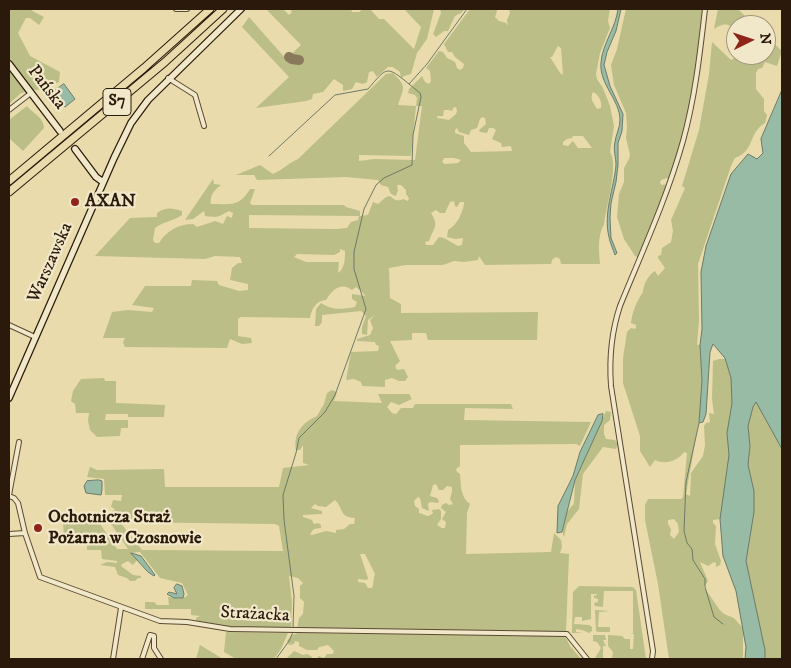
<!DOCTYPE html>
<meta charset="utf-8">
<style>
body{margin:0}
#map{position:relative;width:791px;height:668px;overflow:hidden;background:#eadbac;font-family:"IM FELL DW Pica",serif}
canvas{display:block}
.frame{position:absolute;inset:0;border:10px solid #2b1a0b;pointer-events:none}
.north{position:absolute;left:726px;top:15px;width:50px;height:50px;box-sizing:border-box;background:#f1e8c9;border:1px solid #a2967d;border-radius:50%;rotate:86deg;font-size:14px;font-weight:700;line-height:20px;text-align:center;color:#2b1a0b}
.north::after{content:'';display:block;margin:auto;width:18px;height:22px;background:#8f2418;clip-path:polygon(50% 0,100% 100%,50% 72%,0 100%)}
</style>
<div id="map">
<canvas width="791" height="668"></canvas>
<div class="frame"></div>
<div class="north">N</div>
</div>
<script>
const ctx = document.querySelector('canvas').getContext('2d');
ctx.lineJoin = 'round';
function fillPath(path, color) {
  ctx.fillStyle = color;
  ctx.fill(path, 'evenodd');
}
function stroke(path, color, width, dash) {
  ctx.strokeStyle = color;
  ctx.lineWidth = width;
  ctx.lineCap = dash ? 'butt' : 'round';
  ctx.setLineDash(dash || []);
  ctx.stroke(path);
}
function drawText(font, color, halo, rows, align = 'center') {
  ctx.font = font + ' "IM FELL DW Pica",serif';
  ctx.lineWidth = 4.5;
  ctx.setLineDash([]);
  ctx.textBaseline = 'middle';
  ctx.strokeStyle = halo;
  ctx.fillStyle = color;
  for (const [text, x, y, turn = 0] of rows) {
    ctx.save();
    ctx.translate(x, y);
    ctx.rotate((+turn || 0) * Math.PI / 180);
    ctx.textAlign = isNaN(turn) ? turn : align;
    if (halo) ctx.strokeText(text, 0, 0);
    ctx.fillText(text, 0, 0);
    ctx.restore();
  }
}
fillPath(new Path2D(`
 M9 9H29L44 17 39 25 30 18H26L18 33 30 56 60 72 59 82 41 89 21 93 9 104Z
 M266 9H283L289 15 292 12 290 9H351L352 12H359L363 9H370L379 19H384L414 49 421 27 404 9H434L427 39 417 53 411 74 404 76 401 79 400 72 393 67H388L377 77 373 71 369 72 367 82 363 84 356 82 352 89 343 91V85L334 79 323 92 313 94 312 99 306 101 256 108 289 77 242 27 249 17 286 59 301 45Z
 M440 9H465L461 13 455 16 448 31H444L436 37 433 34 441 13Z
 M470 9H496L497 11 495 17 499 21 506 23 508 26 507 20 510 13 509 9H610L608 21 610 28 600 53 596 74 597 79 603 88 610 106 614 126 610 152C619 163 606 209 604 224 597 237 599 251 600 264H561L560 259 556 257 552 260 551 264 485 265 479 256 478 260 464 262 454 261 443 265H406L389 268 390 298 401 304V313L538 312 537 340H428L426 333H412V340L390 341 400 361 395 366 397 370 404 369 408 377 405 381H399L392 378 385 380V387L362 386 361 382 354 379 346 380 351 352 378 351 379 346 376 345 375 342 357 341V339L370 335 373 328 370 320 375 315 368 320 367 335 362 334V327L366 316 361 311 322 315V322L319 326H315L316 309 321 303C333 311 342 309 355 307L357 302 352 299V294L365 296 364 294 356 287 352 290C341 282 333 289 326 300 317 300 311 309 310 318L241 317 238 319V336L251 338 252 343 242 344 230 339 227 348 125 347 123 342 125 338H103L112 312 128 310 152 312 154 308 132 305 145 286H191L192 280 217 281 219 285 239 291 248 290V284L230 280 232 268 238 263H242L240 257 215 256 205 259 95 256 130 218 157 217V213C166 207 172 208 182 211V215C174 221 164 221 155 228L153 240 155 243H159C166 231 179 224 193 224L197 227 215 221 223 224 227 216 232 218 233 213 229 211C217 217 220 218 205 216L204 211 193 219 185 220 213 179 214 184 221 185C215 189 209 196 211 204 231 204 239 207 250 189H255L250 203 252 205H344L346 207 360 211V216L368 215 373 202 378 204 386 197 390 196C394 200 398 202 403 199L408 201 409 198 406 194V190L401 185H397L398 190 396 196 391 194 388 187 381 185 378 180 346 177 257 180 254 175H236L260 165 273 174C283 170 288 163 298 159L386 74 393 73C407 87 404 87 398 105L416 106 417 98 415 95 408 93 409 89 422 76 425 82 429 84 431 81 430 71 426 68 439 51 443 52 447 58 455 62 457 68 460 70 463 68 464 64 455 57 452 52H448L444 44ZM558 46 561 48 563 75 560 73 550 57H552ZM593 92C599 95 602 101 601 108L597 109C594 103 589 99 593 92ZM416 106H422L415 160 374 159 359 161V155L411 156ZM453 108 456 107 457 111 456 114 449 120 437 118 438 115V116H443L444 110H449L452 111ZM482 117 485 118 486 124 479 130 480 132 487 133 489 128H493L496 130 492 139 501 143 502 147 511 146 512 151 471 152 464 143V136L455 133V130L457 128 459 132 469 135 471 130 477 128 480 119ZM573 136H583L592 148H578L573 141 568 146 563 145V142L567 139 572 138ZM444 158H454L461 160 458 163 445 164 442 162ZM454 201 455 206 457 207 460 202H464V204C462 214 457 225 448 230L447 237 455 239 463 238 462 245 458 246 444 238 439 237 433 245H426L425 242 429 241C434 227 439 226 431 213L436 210 440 213H445L450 202ZM249 215 359 216 358 220 351 222 347 228 336 229 249 228ZM340 249 345 251C345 259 345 268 338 273L339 262H306L294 257 297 254 334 255 340 252Z
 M626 9H703C699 39 697 71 691 101 686 128 677 154 669 179L667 178 661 180 660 183 662 185 667 184 638 257 635 256 624 239 617 217 619 194 624 182V168L629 159 630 155 626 138 627 127 626 113 614 85 611 65 617 49Z
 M718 9H738L754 25H736V29C727 23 723 23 714 29Z
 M766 36 782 51 777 66 765 62 762 68 758 69 756 73V89L764 99V111L767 115 765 123C747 134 756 150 735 158L731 166 698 264 699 321 697 345H700L702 380 701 409 686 494 690 496 691 473 703 456 705 445 704 426 706 423 710 422 709 413 714 414 712 399 713 361 719 359H725L713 343 701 272 706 246 731 174 748 154 757 159 763 153 761 139 782 90V659H745L746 647 743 634V659H669L658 584 645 520V505L648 499H681L683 497 687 453 684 452C678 461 665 465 655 460L650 467 640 451V436L623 383V358L627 332 631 328 634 329 636 328V325L631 323C632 312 637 301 643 292 643 285 649 274 655 271L658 276 665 268 658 258V256L661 255 662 248 671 242 673 231 671 220 685 188 682 186 699 130 709 74 712 42 731 60 736 57V49V55H766ZM674 519 678 524 679 532 674 539 670 535 671 529 668 524V520ZM720 519 723 556 736 591 742 627 734 618 724 614 719 609 704 587 708 581 700 562 708 566 714 562 716 563V567L720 565 721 561 715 544 716 526 713 523V520Z
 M27 106C32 113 44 117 44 128L23 151 10 139 9 120Z
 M104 378 105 381H116V403L165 405 164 417H128V414H106L105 420H128V428H121L120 436 97 437 90 430 88 421 89 413H76L75 404 71 401 73 391 81 379Z
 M332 390 337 392 334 401 382 403 378 394H409L412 399 399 405 391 402 387 407 392 413 396 414 401 408H413L415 404H511L513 409 465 408 464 420 591 422 580 446 576 444 460 445V466L456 469 457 472 460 474C461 485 460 497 470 504L467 513 466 554 551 552 554 533 561 540 562 547 560 553 569 554 566 632 297 629 299 618 303 614 304 602 300 598V586L303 583 298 578 289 576 292 602 291 629 225 627 196 621V618L200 616 191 615V609H145V602H154L157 605H169L168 597C176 598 181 601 188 595L182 583 160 578 140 552 131 553 137 560 133 565 128 561 122 564 121 566 133 575 141 576V578H138L135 581H130L127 578 118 575 115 567 100 565 107 562 117 563V561L102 559 101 550H87V538H64L63 522H87L86 512H98V521L117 549H128L109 521 110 515 115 509 111 507 113 500 121 501 122 495H105L104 479 87 477 90 467 97 470 164 469 165 487H279L283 468 309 465 303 463V445L300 450H296C293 433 303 422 317 416L324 404 327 393ZM436 484 439 490H443L447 486 452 487V492L450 499 453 504 449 505 446 503 442 505 441 508 446 512 442 519 446 522 445 528H442L437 525 441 519V511L439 509 432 510 433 513C427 519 425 514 419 513V509L415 506 414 501 418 497 420 498 422 508 429 511 428 504 430 502 438 503 439 501 437 498 430 496 433 485ZM335 500C344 509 339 517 355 518L354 524H350L344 529 336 530V533L326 531 312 535 310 534 314 529 321 528V525L318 523 314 524 312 520 303 517V515L322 514V511L311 508 315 504 318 506 326 507ZM120 522 275 524 279 526 283 551 142 550ZM360 554H365L375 574C373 579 374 583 372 588H368L365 583 358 582V579L367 580 368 578Z
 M606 411 611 412 610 420 604 425V434L606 439 615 440 618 444 616 449 603 447 583 474 579 509 567 524 564 537C560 527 566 510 574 504L575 480Z
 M579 586 633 587 636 590 646 659 612 658 613 652 608 646V635L622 636 625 639H630V649H633L634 634H631L633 633V591H604L603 607 595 606 594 603 598 602V599L594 598V595L596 596 597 594H591V619L582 621V617H575L574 624 589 625 592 627V631L589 633 582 630 576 629V632L583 633H572L573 592Z
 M595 610 610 611 599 612 598 627H610V632H598L596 631Z
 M226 632 288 633 281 649 274 659H236L224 652Z
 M298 633 565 636 570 646 581 659H316L319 656 324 658 327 654H333L334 651 328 645 319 647 317 650H307L299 646V642L295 641 294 644 289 645 287 641 292 635Z
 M593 635H605L606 640H603L606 646H603V659L595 658 601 648 597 642 593 641Z
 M200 645 223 659H196Z
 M294 651 303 655 307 654 312 657V659H286Z`), '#bbbe86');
const water = new Path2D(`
 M618 9H621L616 31 607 52 604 65 610 86 623 114 622 131 618 143V165L616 182 611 203 610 218 611 238 617 253 615 255C613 249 610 243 609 237 603 213 614 188 616 165 616 157 613 150 615 142 616 134 620 128 620 120 620 100 599 84 601 63 602 44 616 28 618 9Z
 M64 84 75 99 65 107 57 101 55 102 49 95Z
 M782 90V449L756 402 753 407 748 426 750 446 748 465 754 491V512L746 561 765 650V659H745L746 647 736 591 723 556 720 519 729 455 727 433 732 403 731 378 725 358 713 344 710 352 706 414 703 422 699 423 702 380 700 345 702 329 701 272 706 246 731 174 748 154 757 159 763 153 761 139Z
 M603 414 602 421 575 480 562 532 557 533 558 506 573 476 580 452 598 415Z
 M99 480 102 481V490L101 495 86 493 84 486 87 481Z
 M131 553 141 556 155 575 154 576 148 572Z
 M177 584 182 586 184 594 183 598H174L167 594 169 592 177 594 174 588Z`);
fillPath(water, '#98bba6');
stroke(water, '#6c7b68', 1);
stroke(new Path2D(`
 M269 156 335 95 368 89C387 67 386 65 409 84L427 64 467 9
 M699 423 686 482 684 531 687 543 692 549 693 560 705 579V587L714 617 723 624
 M293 628 294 596 284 520 283 495 296 453 299 438 325 412 335 395 366 309 354 269V252L364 209 376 185 384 178 412 165 413 135 421 97 420 93 409 84
 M276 659 289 641 293 632`), '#6c7b68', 1);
stroke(new Path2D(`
 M289 57 292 59 299 60`), '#8a7a5c', 10);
const street = new Path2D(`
 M176 9H187
 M168 78 195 95 204 126
 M9 110 31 93
 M9 325 35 337
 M9 495 19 442
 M9 496 14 498 18 503 25 533 40 577 160 621 187 622 230 629 567 634 587 659
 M9 534 25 533
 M113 659 121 608
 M142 659 150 635 154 636V648L161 659
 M652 659 653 651 611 386C609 358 611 333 620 306 642 252 667 198 683 141 695 98 700 53 705 9`);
const secondary = new Path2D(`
 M9 64 60 131
 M75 149 96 177 103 182
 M9 398 114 158 131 123 148 100 241 9`);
const highway = new Path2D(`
 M9 181 144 68 210 9
 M9 192 165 62 223 9`);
stroke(street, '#5b4a33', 6);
stroke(secondary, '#2b1a0b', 8);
stroke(highway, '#2b1a0b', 9);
stroke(street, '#f1e8c9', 4);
stroke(secondary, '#f1e8c9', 5.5);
stroke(highway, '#eadbac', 7);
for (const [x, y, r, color] of [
 [75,202,5,"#8f2418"],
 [38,528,5,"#8f2418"]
]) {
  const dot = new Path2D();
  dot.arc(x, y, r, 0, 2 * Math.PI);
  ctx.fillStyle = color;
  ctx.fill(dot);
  stroke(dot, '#f1e8c9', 2);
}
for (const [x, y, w] of [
 [117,102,28]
]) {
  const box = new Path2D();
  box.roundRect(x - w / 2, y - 13.5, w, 27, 4);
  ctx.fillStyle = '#f1e8c9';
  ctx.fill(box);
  stroke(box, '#2b1a0b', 1);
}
drawText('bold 16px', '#2b1a0b', null, [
 ["S7",117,102]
]);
drawText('18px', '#2b1a0b', '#f1e8c9', [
 ["Pańska",46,88,52],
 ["Warszawska",51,263,-66],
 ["Strażacka",255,615,3]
]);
drawText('bold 18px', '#2b1a0b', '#f1e8c9', [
 ["AXAN",85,202],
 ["Ochotnicza Straż",48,518],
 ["Pożarna w Czosnowie",48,539]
], 'left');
</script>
